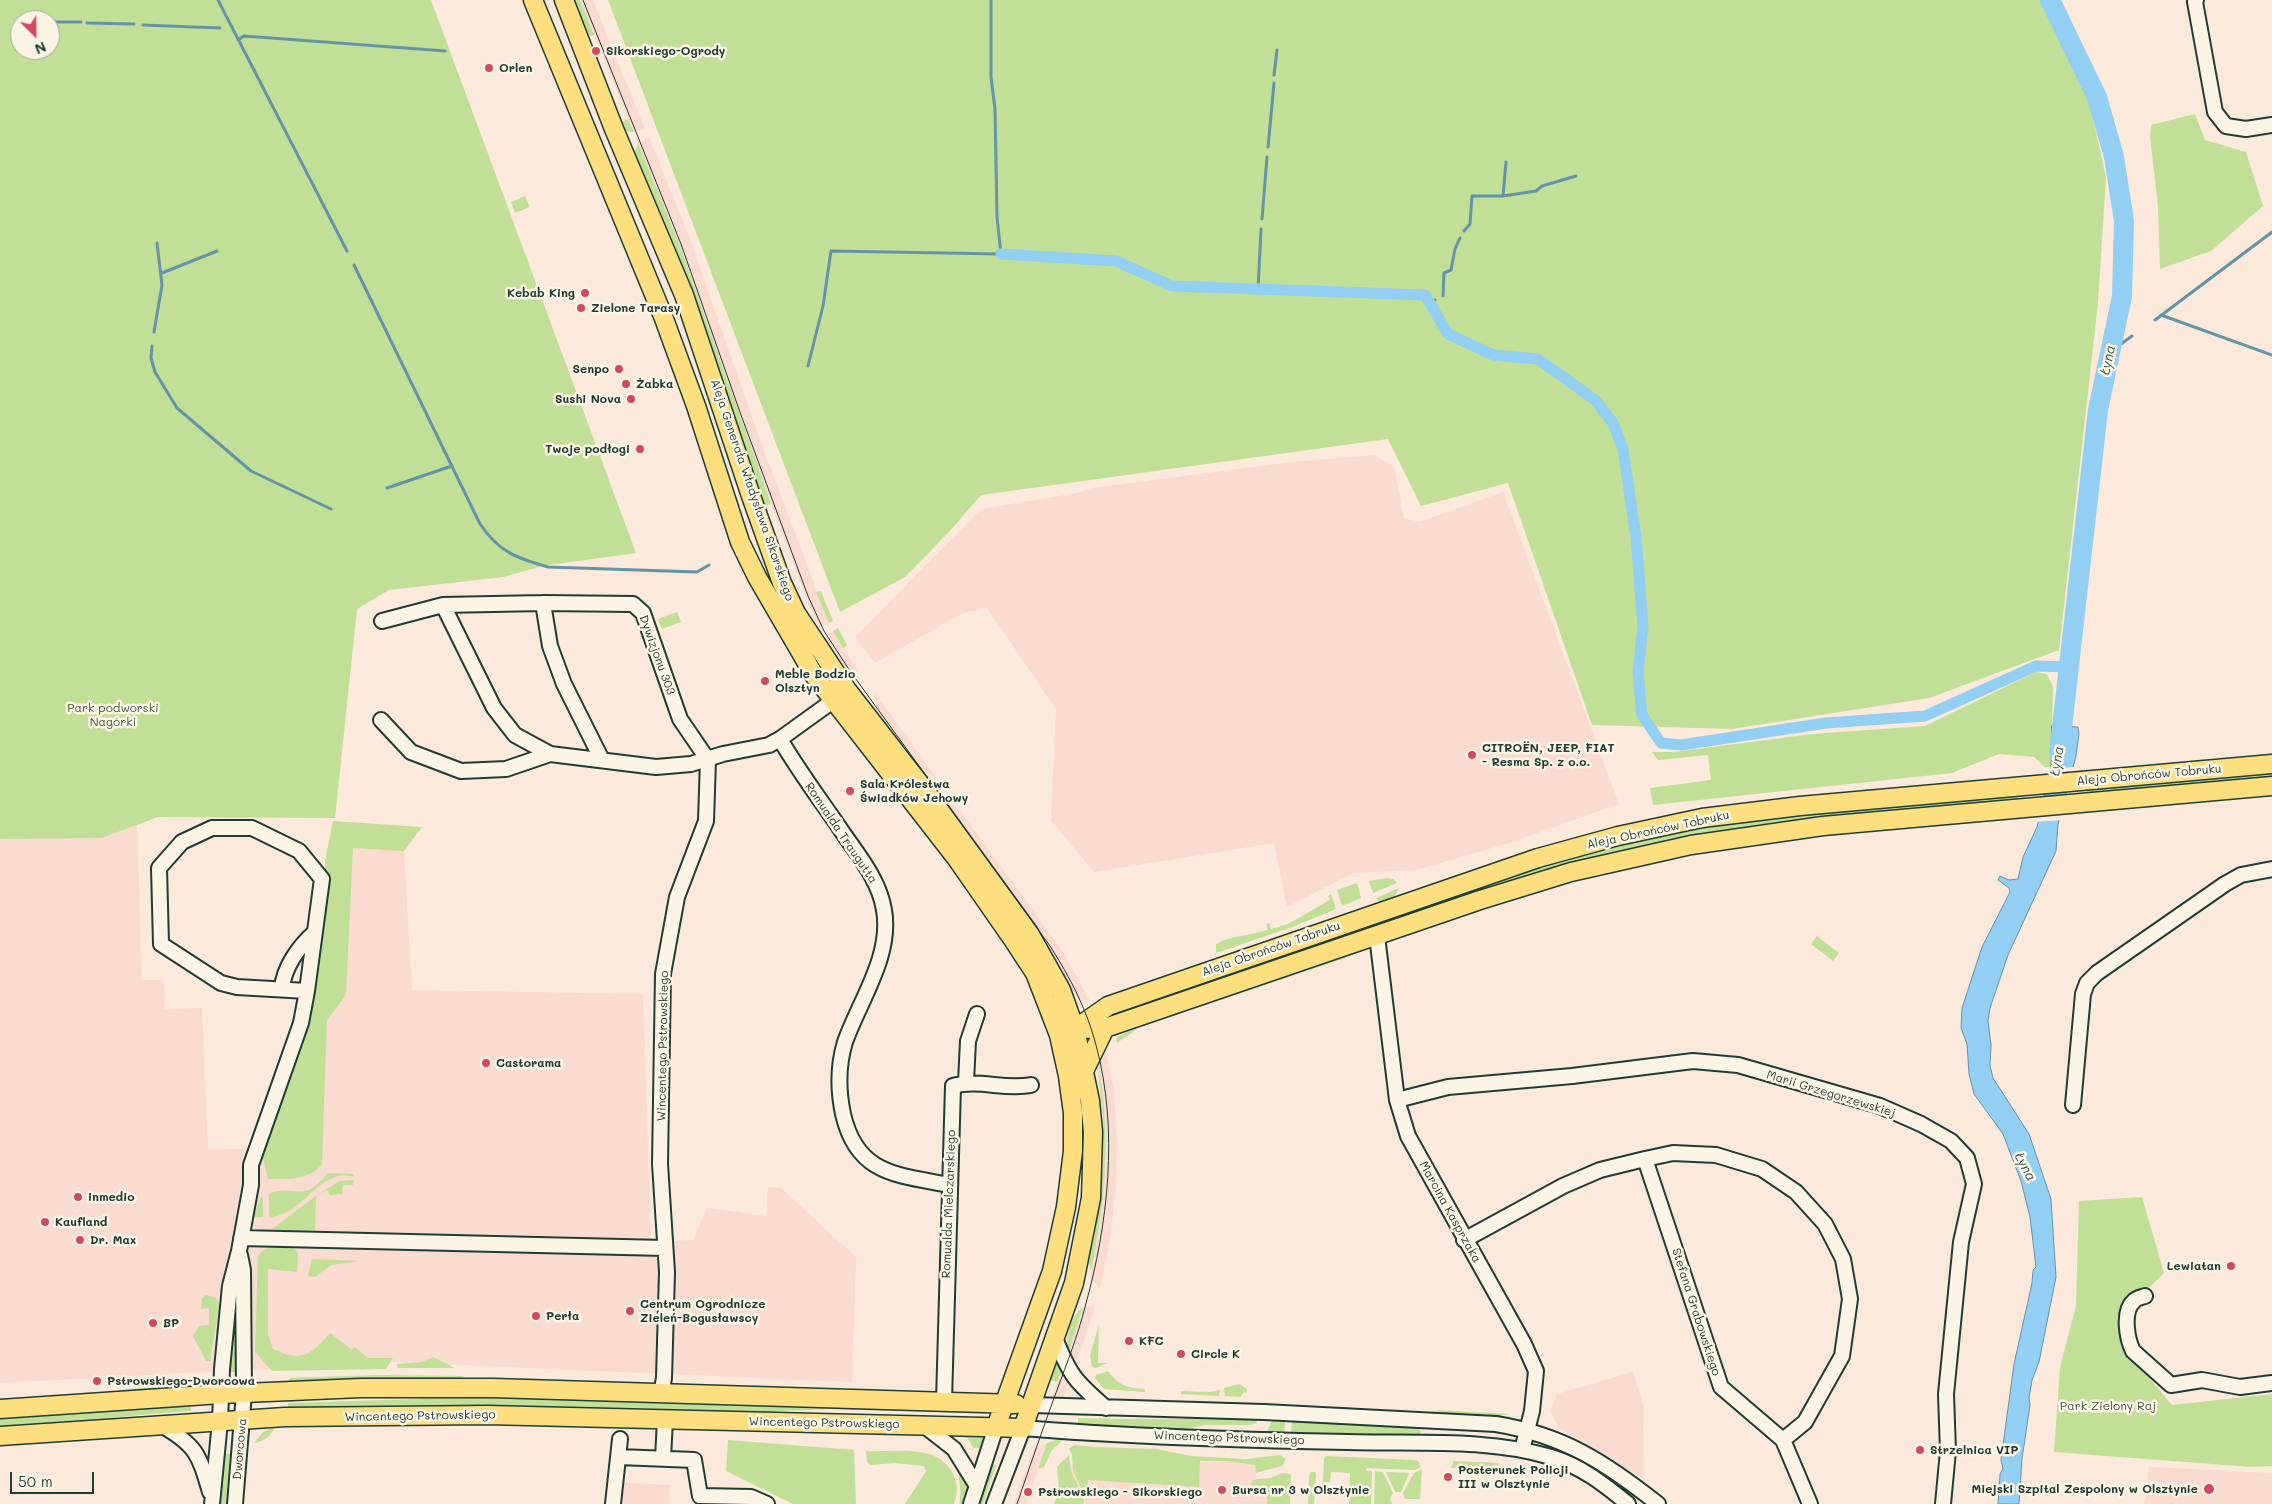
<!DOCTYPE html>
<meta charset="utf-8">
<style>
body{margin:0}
#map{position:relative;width:2272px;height:1504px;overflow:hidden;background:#fbe9db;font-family:Mali,sans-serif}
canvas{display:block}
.north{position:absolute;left:10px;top:10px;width:50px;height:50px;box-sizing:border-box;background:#fcf5e5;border:1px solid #a4ab9e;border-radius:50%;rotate:157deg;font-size:14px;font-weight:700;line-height:20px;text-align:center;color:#1f3d34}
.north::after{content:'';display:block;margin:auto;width:18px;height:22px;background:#d1495b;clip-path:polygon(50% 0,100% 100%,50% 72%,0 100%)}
.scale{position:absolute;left:10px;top:1472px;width:84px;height:22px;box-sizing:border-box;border:2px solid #1f3d34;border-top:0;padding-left:6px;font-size:15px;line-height:18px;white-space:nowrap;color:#1f3d34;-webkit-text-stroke:4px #fcf5e5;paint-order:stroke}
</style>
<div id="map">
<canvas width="2272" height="1504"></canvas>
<div class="north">N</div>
<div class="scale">50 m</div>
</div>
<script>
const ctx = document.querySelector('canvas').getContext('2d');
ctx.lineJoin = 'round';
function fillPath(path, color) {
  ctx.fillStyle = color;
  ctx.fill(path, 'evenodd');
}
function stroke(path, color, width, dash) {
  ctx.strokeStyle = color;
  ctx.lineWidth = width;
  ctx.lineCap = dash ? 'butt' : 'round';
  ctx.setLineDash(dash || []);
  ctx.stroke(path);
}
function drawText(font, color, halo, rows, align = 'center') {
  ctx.font = font + ' Mali,sans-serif';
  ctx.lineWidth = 5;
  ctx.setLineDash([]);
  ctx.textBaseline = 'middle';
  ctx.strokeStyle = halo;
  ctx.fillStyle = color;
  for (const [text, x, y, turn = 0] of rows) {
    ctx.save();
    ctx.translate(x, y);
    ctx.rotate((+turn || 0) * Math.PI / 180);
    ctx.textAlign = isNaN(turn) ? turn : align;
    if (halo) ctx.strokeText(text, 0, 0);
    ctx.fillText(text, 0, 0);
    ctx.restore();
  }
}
fillPath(new Path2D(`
 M580 0H593L645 129 634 132Z
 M649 137 690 239 760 440 829 623 824 626 818 627 809 605 744 432 681 249 638 143Z
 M1374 455 1394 466 1404 518 1419 522 1503 492 1619 804 1509 843 1416 870 1353 873 1287 907 1274 843 1094 872 1051 820 1056 709 987 608 963 613 875 663 855 637 981 509 1077 493 1092 488 1292 462Z
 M833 631 850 658 859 672 847 671 835 653 826 638Z
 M875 693 935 776 921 772 876 710Z
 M946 791 1063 952 1090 1001 1075 997 1046 945 946 806Z
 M137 825 142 980H164L165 1009 202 1008 208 1150 242 1149 317 1158 323 1011 342 839 404 851 412 990 643 994 651 1242 693 1240 707 1208 766 1216 768 1187 781 1188 856 1257 852 1382 393 1362 0 1383V839L102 838Z
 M1104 1044 1114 1092 1117 1143 1116 1184 1111 1232 1100 1289 1090 1278 1098 1236 1104 1181V1115L1096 1058Z
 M1095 1305 1083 1344 1073 1371 1067 1354 1083 1307Z
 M1062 1370 1069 1382 1063 1399 1052 1398Z
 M1633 1372 1643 1405 1644 1479 1559 1428 1550 1411 1557 1394Z
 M1047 1443 1026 1504H1014L1034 1449Z
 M1066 1457 1072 1466 1227 1461 1256 1465V1479L1271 1478V1504H1054L1059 1490 1057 1467Z
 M2149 1467 2272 1473V1504H2144Z
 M624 1483 670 1485 669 1504H622Z`), '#f9dbd0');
fillPath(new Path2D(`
 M0 0H431L636 553 542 566 503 577 389 590 357 609 335 818 158 817 102 838 0 839ZM20 20H50V50H20Z
 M573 0H580L594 35 590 36 577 15Z
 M608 0H2047L2087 92 2106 177 2098 303 2059 650 1929 698 1732 729 1592 725 1508 483 1421 506 1388 439 981 495 949 532 905 577 840 612Z
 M2195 114 2205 140 2246 152 2263 206 2211 251 2160 269 2158 206 2150 137 2151 125Z
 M628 119 634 132 626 131 619 123Z
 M638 143 681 249 771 504 764 506 700 318 634 155Z
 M525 196 530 207 515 213 511 202Z
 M821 591 833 621 829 623 816 592Z
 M677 612 681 622 662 629 658 619Z
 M838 628 847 645 843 648 833 631Z
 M2036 672 2047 674 2053 687 2051 767H2045L2034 757 1999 754 1952 773 1653 805 1650 788 1711 780 1708 755 1658 760 1652 752H1674L1812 734 1925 726Z
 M2272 771V780L2085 796 2087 788Z
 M2019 794 2017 802 1825 819 1417 914H1401L1400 911C1492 882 1584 848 1680 831 1792 811 1906 804 2019 794Z
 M333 821 422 827 404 851 353 848 346 995 327 1020 322 1164C309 1181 287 1179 268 1179L263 1158 312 1013 326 905 325 861Z
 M1387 878 1393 879 1397 883 1373 893 1369 881Z
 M1357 883 1361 898 1342 906 1337 890Z
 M1399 888 1394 897 1381 903 1376 898Z
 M1331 894 1336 909 1295 926 1216 953V944C1232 935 1250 936 1267 930V924L1270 923 1271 929 1288 924 1330 900 1328 896Z
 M1338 932 1340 940 1110 1018 1109 1016 1226 976Z
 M1817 936 1839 953 1833 961 1811 944Z
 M1345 954V958L1138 1028 1117 1043 1116 1038 1143 1023Z
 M1097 1062C1112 1132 1105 1203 1091 1272L1089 1263 1098 1213 1103 1162V1116Z
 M328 1173 354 1174V1176C349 1176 342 1175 338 1176 311 1184 301 1213 269 1218V1194C280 1187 294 1193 306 1191 315 1188 322 1180 328 1173Z
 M354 1180 353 1185H343L342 1194 330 1195 327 1191 320 1193 340 1181Z
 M316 1196 315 1231 272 1229Z
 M261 1197H263V1217H253Z
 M2142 1197 2164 1273 2121 1315 2130 1355 2172 1405 2272 1394V1466L2252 1467 2054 1452 2060 1367 2076 1306 2079 1201Z
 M269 1248H294L298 1253 297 1272 268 1269V1335L273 1349C301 1363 311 1355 330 1333L351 1349 355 1347 368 1358H393L386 1369 272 1371 255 1352 258 1256 262 1251Z
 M312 1259 360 1261 331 1265 315 1277 308 1276Z
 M239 1285 238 1372H230L229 1363Z
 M206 1295 216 1298 219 1305 210 1361H206L193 1336 199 1326 209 1325V1308L201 1309 202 1298Z
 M1083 1307 1068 1353C1066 1337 1069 1318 1083 1307Z
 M1099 1325 1098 1363H1107L1096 1368 1092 1367 1090 1355Z
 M1057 1350 1062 1370 1057 1382 1047 1379Z
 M433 1357 455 1368H398L397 1364 422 1362Z
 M1108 1371C1118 1385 1127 1388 1145 1389V1392L1104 1389 1095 1378 1096 1375Z
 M377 1375 464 1376 452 1382 286 1384 291 1378Z
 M188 1384 190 1387 144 1393 119 1390Z
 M1239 1384 1247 1389V1393L1244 1392 1240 1397 1225 1396 1224 1388Z
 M1220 1390 1219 1396 1181 1394V1391L1209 1392Z
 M465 1394 962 1408 961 1413 830 1409 742 1413 288 1412V1403L416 1399Z
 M191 1402V1411L139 1415 0 1430V1414Z
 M1435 1410 1510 1414C1495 1418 1449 1417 1435 1410Z
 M1078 1418C1138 1420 1197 1418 1256 1420L1257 1423 1251 1425H1205L1186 1429 1078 1425Z
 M1272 1421 1285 1422 1284 1432 1267 1431Z
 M1292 1422 1415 1427 1420 1430 1421 1434 1419 1436 1291 1432Z
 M275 1427C272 1435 263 1442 254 1443L263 1432Z
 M967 1437 986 1438 982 1448H973Z
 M1059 1439H1064L1052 1450 1044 1467 1038 1469 1047 1443Z
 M728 1440 854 1450 856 1504H793L726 1471Z
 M1075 1445 1094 1447 1156 1449 1191 1456 1245 1459 1280 1455 1286 1459 1282 1466 1256 1473 1255 1465 1227 1461H1200L1199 1487 1088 1480 1087 1501 1073 1470 1072 1454 1069 1448Z
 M866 1451C884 1452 907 1449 925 1453 949 1458 963 1481 954 1504H905L926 1471 924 1466 894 1463 871 1465 867 1462Z
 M223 1453 230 1454 226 1504H219Z
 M1069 1455 1071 1471 1084 1500 1083 1504H1054L1059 1490 1057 1467Z
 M1326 1456 1414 1460 1418 1461 1421 1467 1415 1470 1366 1468V1471H1372L1371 1504H1349L1350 1473 1331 1472 1330 1482H1323L1324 1459Z
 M1454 1461 1499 1463 1498 1474 1468 1473V1467L1451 1468Z
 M991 1464 996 1465 983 1504H977Z
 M959 1467C967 1479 970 1490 965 1504H959C963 1490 957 1475 959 1467Z
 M1422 1469 1420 1499H1405L1403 1493 1414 1473Z
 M1375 1471 1383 1472 1393 1493 1390 1498 1392 1504H1374Z
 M1311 1472H1315L1316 1474 1314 1504H1308L1309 1475Z
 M1386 1472 1409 1473 1401 1492H1395Z
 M1282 1473 1291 1474 1290 1504H1267V1493L1250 1492 1252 1480 1271 1478Z`), '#c1df97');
const water = new Path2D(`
 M2052 726 2078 727 2079 734 2076 756 2058 824 2056 851 2008 955 1990 1008 1988 1021 1991 1045 1990 1066 1993 1078 2029 1134 2051 1199 2056 1277 2039 1362 2032 1380 2029 1398 2030 1405 2022 1459 2019 1504H1998L2000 1474 2003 1469 2001 1460 2014 1364 2032 1283 2033 1270 2036 1267 2030 1217 2021 1181 2003 1134 1974 1094 1969 1074 1967 1044 1961 1028 1962 1008 1982 947 2010 892 2009 888 1998 880 2000 876 2009 880 2018 879 2023 857 2037 827 2051 767Z`);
fillPath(water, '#93cef3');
stroke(water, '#6594a7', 1);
fillPath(new Path2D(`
 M2074 767 2069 789 2043 791 2048 769Z
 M2067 798 2062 820 2035 822 2041 800Z`), '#fbe9db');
stroke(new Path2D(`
 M218 0 347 251
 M50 22H81
 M87 23 134 24
 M143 25 220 28
 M238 40 244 36 445 51
 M1274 75 1277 50
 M1268 147 1274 83
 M1503 196 1506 162
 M1262 219 1267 157
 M1464 231 1470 224 1472 196H1503L1536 191 1542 186 1576 176
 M354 265 480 524C499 552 516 558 548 567L697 572 709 565
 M162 273 217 251
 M1258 290 1261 229
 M1443 296 1444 273 1451 270 1455 249 1460 238
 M1429 302 1435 300
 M2161 315 2272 355
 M2155 320 2272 232
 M154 332 162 285 157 243
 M152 346 151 358 155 372 177 408 251 471 331 509
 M2110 352 2132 336
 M808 366 823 306 831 251 1001 254 997 217 995 109 991 77V0
 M387 488 452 466`), '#6594a7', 3);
stroke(new Path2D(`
 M1001 254 1116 261 1172 286 1425 295 1448 334 1493 355 1538 359 1595 400 1613 423 1623 449 1636 538 1643 626 1638 672 1642 715 1661 743 1681 745 1826 723 1925 716 2036 666 2068 667`), '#93cef3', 11);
stroke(new Path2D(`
 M2050 0 2097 97 2114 157 2124 221 2122 296 2098 410 2059 754`), '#93cef3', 20);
const minor = new Path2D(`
 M2196 0 2195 2 2215 112 2226 126 2246 129 2272 125
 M543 603 443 605 494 708 515 735 550 754
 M382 621 443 605
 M381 720 411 752 461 771 506 769 550 754 656 767 691 764 723 754 769 745 780 739 841 695
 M780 739C798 770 819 798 839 827 856 853 879 878 884 910 892 956 860 1000 845 1042 838 1065 838 1090 843 1114 857 1175 897 1175 950 1185
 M602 760 564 684 550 646 543 603 633 604 643 613 680 719 708 760
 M1377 936 1397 1100 1408 1136 1524 1344 1536 1371 1532 1411 1522 1450
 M282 988C284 967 299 946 315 932
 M966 1082 968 1041 977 1014
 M1397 1100 1448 1087 1572 1076 1693 1061 1738 1065 1880 1106 1921 1124 1951 1141 1967 1158 1974 1184 1961 1242 1946 1394 1948 1451 1943 1504
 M2073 1105 2083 994 2087 983 2097 973 2225 884 2241 875 2272 869
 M241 1238 665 1248
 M1464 1240 1563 1186 1600 1170 1645 1159 1673 1153 1716 1155 1762 1169 1796 1192 1825 1224 1843 1259 1850 1299 1842 1356 1805 1422 1783 1440 1721 1387 1645 1159
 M2145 1296C2142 1297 2136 1298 2134 1301 2122 1311 2127 1339 2133 1351L2171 1385 2202 1380 2240 1387 2272 1383
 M1055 1338C1070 1376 1076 1382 1106 1408
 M661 1394 664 1378 667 1272 660 1164 663 974 677 897 706 821 708 760
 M944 1401 953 1086C978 1079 1005 1090 1031 1085
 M1032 1405 1264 1412 1496 1424C1563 1435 1605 1462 1658 1504
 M922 1424 954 1449 977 1486
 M161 1425C196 1445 199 1454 210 1492
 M1783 1440 1810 1504
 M619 1457 694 1460 700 1496 751 1497 767 1504
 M663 1458 665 1420
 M212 1504 220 1421 222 1369 230 1286 239 1251 251 1185V1165L301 1023 307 991 322 879 299 851 252 828H212L182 842 159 868 161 944 221 983 237 987 307 991
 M235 1504 244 1393 243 1270 240 1255
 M613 1504 620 1439
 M971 1504 996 1427
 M994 1504 1023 1428C1131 1437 1240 1440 1348 1442 1415 1444 1487 1438 1551 1457 1581 1466 1605 1485 1628 1504`);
const major = new Path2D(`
 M533 0 663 316 696 406 740 542 757 577 814 675 957 859 1012 938 1035 973 1059 1035 1068 1076 1073 1113V1151L1066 1207 1052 1271 996 1427
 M1076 1029 1105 1028 1480 900 1571 872 1691 845 1823 826 2272 786
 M1065 1033 1075 1029 1108 1006 1538 858 1618 836 1702 818 1800 806 2272 764
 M1085 1069 1105 1028
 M0 1409 221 1394 361 1388H493L1016 1404
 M0 1436 285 1417 487 1415 1023 1428 1074 1283 1091 1198 1093 1132 1090 1101 1075 1029 1061 990 1029 933 927 793 847 690 796 613 782 583 751 496 684 295 614 129 564 0`);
stroke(minor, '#1f3d34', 18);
stroke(major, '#1f3d34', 21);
stroke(minor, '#fcf5e5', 14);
stroke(major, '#fddf80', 18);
stroke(new Path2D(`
 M583 0 681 244 741 415 808 596 824 631 850 671 1050 946C1070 977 1087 1010 1096 1045 1119 1130 1108 1225 1085 1307 1078 1335 1067 1363 1057 1390 1043 1428 1030 1466 1017 1504`), '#1f3d34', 1);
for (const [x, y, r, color] of [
 [596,51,5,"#d1495b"],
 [489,68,5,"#d1495b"],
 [585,293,5,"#d1495b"],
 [581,308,5,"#d1495b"],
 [619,369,5,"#d1495b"],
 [626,384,5,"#d1495b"],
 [631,399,5,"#d1495b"],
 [640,449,5,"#d1495b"],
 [765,681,5,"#d1495b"],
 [1472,755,5,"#d1495b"],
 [850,791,5,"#d1495b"],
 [486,1063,5,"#d1495b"],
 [78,1197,5,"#d1495b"],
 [45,1222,5,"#d1495b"],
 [80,1240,5,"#d1495b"],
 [2231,1266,5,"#d1495b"],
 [630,1311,5,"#d1495b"],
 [536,1316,5,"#d1495b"],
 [153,1323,5,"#d1495b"],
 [1129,1341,5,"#d1495b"],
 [1181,1354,5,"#d1495b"],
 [97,1381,5,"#d1495b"],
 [1920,1450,5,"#d1495b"],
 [1448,1477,5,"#d1495b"],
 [2209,1489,6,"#d1495b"],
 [1222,1490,5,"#d1495b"],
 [1028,1492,5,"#d1495b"]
]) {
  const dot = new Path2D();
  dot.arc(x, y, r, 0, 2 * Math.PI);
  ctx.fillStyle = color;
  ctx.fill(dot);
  stroke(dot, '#fcf5e5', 2);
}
drawText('bold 12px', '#1f3d34', '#fcf5e5', [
 ["Sikorskiego-Ogrody",606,51],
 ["Orlen",499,68],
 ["Kebab King",575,293,"right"],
 ["Zielone Tarasy",591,308],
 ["Senpo",609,369,"right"],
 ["Żabka",636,384],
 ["Sushi Nova",621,399,"right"],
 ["Twoje podłogi",630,449,"right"],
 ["Meble Bodzio",775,674],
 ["Olsztyn",775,688],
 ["CITROËN, JEEP, FIAT",1482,748],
 ["- Resma Sp. z o.o.",1482,762],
 ["Sala Królestwa",860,784],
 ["Świadków Jehowy",860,798],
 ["Castorama",496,1063],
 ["inmedio",88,1197],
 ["Kaufland",55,1222],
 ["Dr. Max",90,1240],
 ["Lewiatan",2221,1266,"right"],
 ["Centrum Ogrodnicze",640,1304],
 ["Zieleń-Bogusławscy",640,1318],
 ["Perła",546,1316],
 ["BP",163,1323],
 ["KFC",1139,1341],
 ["Circle K",1191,1354],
 ["Pstrowskiego-Dworcowa",107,1381],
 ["Strzelnica VIP",1930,1450],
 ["Posterunek Policji",1458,1470],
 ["III w Olsztynie",1458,1484],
 ["Miejski Szpital Zespolony w Olsztynie",2198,1489,"right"],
 ["Bursa nr 3 w Olsztynie",1232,1490],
 ["Pstrowskiego - Sikorskiego",1038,1492]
], 'left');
drawText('12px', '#1f3d34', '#fcf5e5', [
 ["Aleja Generała Władysława Sikorskiego",752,490,71],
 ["Dywizjonu 303",657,655,70],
 ["Aleja Obrońców Tobruku",2149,775,-5],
 ["Aleja Obrońców Tobruku",1658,830,-12],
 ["Romualda Traugutta",841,833,56],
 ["Aleja Obrońców Tobruku",1271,949,-19],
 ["Wincentego Pstrowskiego",663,1046,-89],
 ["Marii Grzegorzewskiej",1831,1094,17],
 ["Romualda Mielczarskiego",949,1204,-88],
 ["Marcina Kasprzaka",1450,1212,61],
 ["Stefana Grabowskiego",1696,1312,72],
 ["Wincentego Pstrowskiego",420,1416,-1],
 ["Wincentego Pstrowskiego",824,1423,1],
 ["Wincentego Pstrowskiego",1229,1438,2],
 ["Dworcowa",240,1449,-85]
]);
drawText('12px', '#3f5d48', '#fcf5e5', [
 ["Park podworski",113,708],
 ["Nagórki",113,722],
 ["Park Zielony Raj",2108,1406]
]);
drawText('italic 14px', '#365a5a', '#fcf5e5', [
 ["Łyna",2108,360,-78],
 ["Łyna",2057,761,-81],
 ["Łyna",2025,1167,62]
]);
</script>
